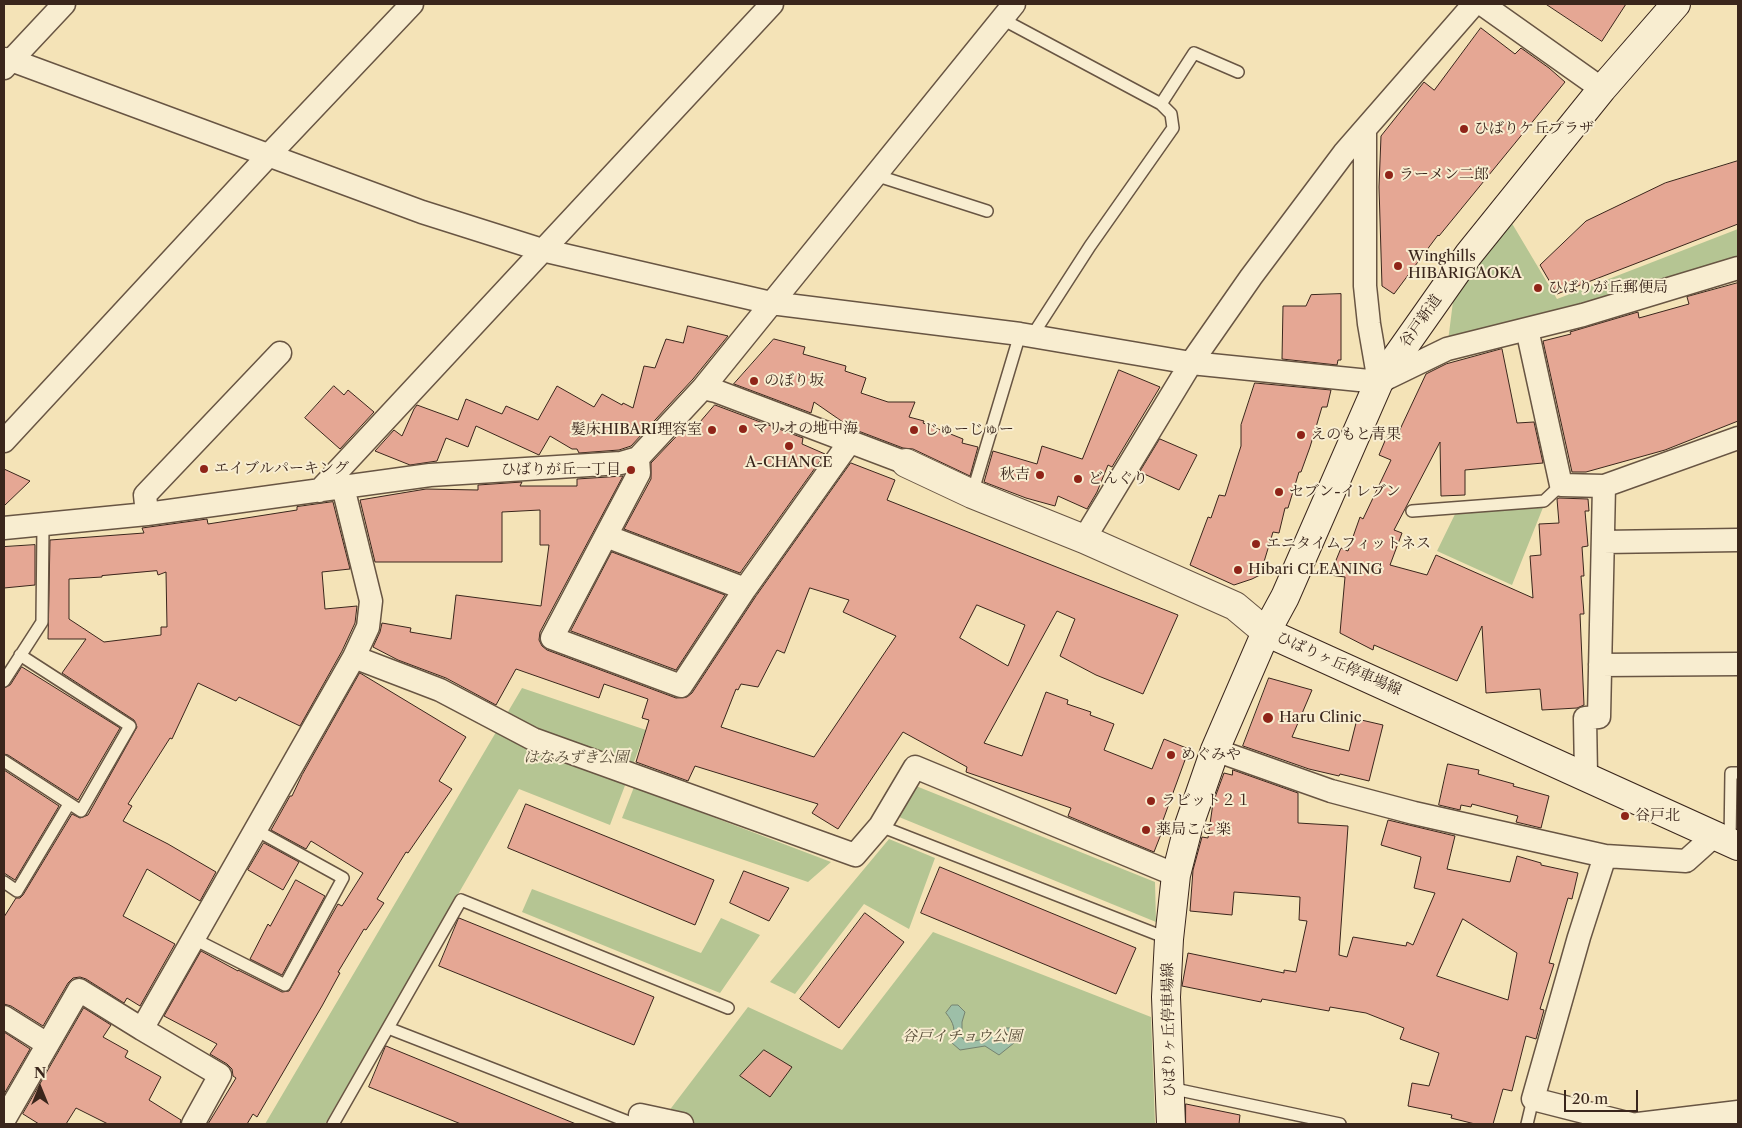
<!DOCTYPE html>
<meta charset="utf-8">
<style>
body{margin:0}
#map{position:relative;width:1742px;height:1128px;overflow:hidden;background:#f4e3b7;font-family:"Libre Caslon Text",serif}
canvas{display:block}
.frame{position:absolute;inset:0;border:5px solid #3a261c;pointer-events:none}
.north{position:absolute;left:15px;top:1063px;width:50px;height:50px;-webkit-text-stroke:4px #f8edd0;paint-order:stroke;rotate:0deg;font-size:14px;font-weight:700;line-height:20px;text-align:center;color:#3a261c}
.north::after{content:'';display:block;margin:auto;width:18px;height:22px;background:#3a261c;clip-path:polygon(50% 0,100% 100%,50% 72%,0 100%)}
.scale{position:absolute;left:1564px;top:1090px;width:74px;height:22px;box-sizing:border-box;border:2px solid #3a261c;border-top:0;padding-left:6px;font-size:15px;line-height:18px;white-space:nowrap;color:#3a261c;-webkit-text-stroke:4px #f8edd0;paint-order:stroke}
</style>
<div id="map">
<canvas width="1742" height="1128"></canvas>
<div class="frame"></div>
<div class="north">N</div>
<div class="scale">20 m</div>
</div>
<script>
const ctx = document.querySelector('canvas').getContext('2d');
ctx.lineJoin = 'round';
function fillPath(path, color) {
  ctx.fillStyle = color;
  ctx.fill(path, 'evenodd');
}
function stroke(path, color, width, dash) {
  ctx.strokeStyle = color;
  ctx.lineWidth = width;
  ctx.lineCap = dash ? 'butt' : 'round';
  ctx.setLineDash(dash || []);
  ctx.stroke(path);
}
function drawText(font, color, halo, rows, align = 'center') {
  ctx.font = font + ' "Libre Caslon Text","Noto Serif JP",serif';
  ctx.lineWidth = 4;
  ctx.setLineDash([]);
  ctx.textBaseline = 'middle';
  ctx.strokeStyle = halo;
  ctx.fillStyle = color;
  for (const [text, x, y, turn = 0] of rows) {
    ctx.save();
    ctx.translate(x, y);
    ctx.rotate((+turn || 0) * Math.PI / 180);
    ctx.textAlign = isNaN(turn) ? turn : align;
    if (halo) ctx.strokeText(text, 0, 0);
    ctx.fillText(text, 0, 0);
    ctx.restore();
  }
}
fillPath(new Path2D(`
 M1504 210 1557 299 1738 229V268L1447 349 1457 270Z
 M1544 505 1512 585 1437 551 1457 510Z
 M522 688 646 730 610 825 519 789 325 1124H265Z
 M916 786 1155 882 1156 922 899 817Z
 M634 787 831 862 808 882 622 818Z
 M889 839 935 858 909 929 864 904 795 994 770 982Z
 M532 889 701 953 721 918 760 935 720 993 522 912Z
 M933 932 1151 1017 1155 1124H659L748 1007 842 1050Z`), '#b5c593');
const water = new Path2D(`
 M952 1005H958L965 1012 962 1022V1038L968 1042 985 1039 1006 1028H1020L1019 1039 999 1055 985 1046 960 1050 952 1043C956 1030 954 1023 946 1013Z`);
fillPath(water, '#9dbfa8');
stroke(water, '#758270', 1);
const building = new Path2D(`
 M1546 4H1626L1602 41Z
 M1481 28 1515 54 1521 48 1549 68 1565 82 1439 236 1438 235 1394 294 1382 286 1379 187 1381 136 1424 82 1434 90Z
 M1738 161V224L1557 294 1540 265 1586 221 1665 183Z
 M1738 283V421L1665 450 1586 472H1572L1543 341 1571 334 1570 332 1638 312 1639 318 1689 304 1687 297Z
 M1341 294V360H1338L1337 365 1282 359 1283 306H1306L1311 295Z
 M688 326 728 336 693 379 631 446 619 450 579 453 577 449H572L550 436 539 455 476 426 468 447 446 438 437 461 410 465 375 451 394 430 402 436 414 409 417 405 458 420 466 399 502 414 506 406 538 420 557 386 594 407 602 394 622 405 623 403 633 408 644 366 655 368 666 339 683 343Z
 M774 339 805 347 803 354 846 366 845 371 866 378 861 393 888 402H915L909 417 924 421 923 423 963 439 962 443 978 447 970 476 913 449 903 448 853 429 814 402 811 413 734 384Z
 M1502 349 1517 423 1534 422 1543 463 1465 470V495L1441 496 1440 442 1394 530 1402 533 1390 565 1427 575 1436 555 1533 598 1530 556 1541 555 1539 524 1559 523 1557 499 1559 498 1588 499 1589 511H1585L1588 546 1582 547 1584 576H1581L1584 614H1580L1584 705 1577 708 1542 710 1540 689 1486 693 1482 626 1457 681 1374 645 1373 650 1340 633 1345 577 1330 575 1341 548 1348 551 1360 517 1363 519 1391 460 1379 455 1387 436 1395 440 1426 374 1446 364Z
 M1119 370 1160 387 1112 467 1108 465 1097 492 1087 509 1058 496 1055 506 1026 498 984 482 993 451 1037 464 1042 446 1082 459Z
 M1255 383 1331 390 1327 407H1322L1310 447 1301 472H1299L1288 508H1285L1279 533 1273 532 1260 575 1252 579 1234 585 1190 565 1208 517 1211 518 1219 495 1225 496 1241 446V425Z
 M334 386 344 395 348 390 374 412 340 449 305 418Z
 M715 405 803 438 802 444 825 454 740 573 624 529 651 479V463L690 422 696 426Z
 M1160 439 1197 455 1179 490 1140 472Z
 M851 463 895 480 887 500 1178 615 1143 694 1096 675 1060 656 1075 619 1057 611 984 743 1022 756 1046 692 1068 700 1067 704 1091 712 1090 715 1114 724 1104 750 1152 769 1164 739 1189 749 1162 823 1165 824 1154 852 1068 816 1071 808 966 772 967 767 903 732 838 829 812 813 818 804 695 766 688 781 636 762 649 720 642 718 648 699 604 684 599 698 516 669 496 705 446 678 398 660 373 647 380 632 382 623 411 628 410 632 451 639 456 595 541 606 549 545H540V510L502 512V562H375L360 500 426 489 478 490V485L522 482 520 486H577V479L623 476 540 632 539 640 542 646 547 650 676 698 687 697 692 693 756 596ZM810 588 849 600 843 612 896 636 814 757 721 727 736 689 738 690 741 684 758 687 777 650 784 653ZM977 605 1025 625 1008 666 960 638Z
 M4 469 30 481 4 506Z
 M333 502 350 569 322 572 325 609 357 606 355 623 342 651 300 726 239 697 236 701 198 683 172 739 170 738 128 804 132 806 123 821 168 844 216 872 200 901 147 869 123 916 175 944 140 1006 127 998 124 1003 86 979 80 977 73 978 68 983 43 1026 11 1006 4 1004V917L16 898H20L23 895 72 814 80 818 88 815 137 727 134 720 62 673 86 639H48L50 540 144 533 142 528 207 519 208 524 297 510V507ZM157 571 158 575 166 572 167 627H161V635L104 642 69 619V579L102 577V576Z
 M35 545V585L4 588V547Z
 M612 552 725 595 676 670 571 631Z
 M22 667 120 728 78 800 8 755 4 754V688L10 685Z
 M360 673 466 737 439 781 452 789 408 853 406 852 377 899 384 903 366 930 364 929 338 972 340 973 322 1006 257 1117 253 1114 247 1124H208L236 1078 233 1076 232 1069 227 1064 210 1054 217 1044 164 1016 201 951 238 971V970L282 992 289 991 338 904 342 906 363 873 311 841 306 849 271 830 290 796H292L302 775Z
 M1269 678 1312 690 1292 737 1349 751 1357 719 1383 725 1369 781 1340 774 1339 776 1309 769 1243 746Z
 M1448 764 1479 770 1478 774 1514 784 1513 786 1549 796 1541 828 1516 822 1518 816 1472 804 1471 807 1461 805 1460 810 1439 805Z
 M4 770 59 806 15 880 4 873Z
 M1233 770 1298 793V823L1348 826 1339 955 1347 957 1353 937 1406 946 1407 942 1413 945 1435 893 1414 888 1421 857 1381 845 1388 820 1455 836 1447 869 1510 882 1517 856 1541 863V865L1578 873 1572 899 1568 898 1549 963 1554 964 1540 1009 1544 1010 1536 1039 1526 1036 1512 1091 1503 1089 1493 1124H1475L1451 1118 1452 1115 1408 1106 1412 1083 1429 1086 1439 1053 1400 1039 1404 1028 1366 1013 1330 1007 1329 1011 1262 999 1261 1002 1182 986 1188 953 1284 973V970L1296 972 1307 921 1299 920 1300 897 1234 892 1232 915 1190 911 1193 870 1202 837 1208 838 1213 803 1224 773 1232 775ZM1463 919 1517 953 1508 1000 1437 976Z
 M526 804 714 880 695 925 508 848Z
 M264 843 299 862 283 890 248 870Z
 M940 867 1136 948 1116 994 921 913Z
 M744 871 789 888 769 921 730 903Z
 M296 880 325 896 282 975 250 959 268 924 270 926Z
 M865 913 904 942 839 1028 800 999Z
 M459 918 654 997 634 1045 439 966Z
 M84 1008 111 1025 103 1037 128 1051 125 1057 161 1077 149 1100 181 1120 180 1124H108L76 1108 66 1124H39L23 1114Z
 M4 1032 30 1049 4 1094Z
 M386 1046 576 1124H461L369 1087Z
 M764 1050 792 1067 770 1097 740 1076Z
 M1186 1104 1240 1115 1239 1124H1186Z`);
fillPath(building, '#e5a794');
stroke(building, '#3a261c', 1);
const service = new Path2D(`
 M1002 19 1161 104 1171 114 1173 128 1090 246 1032 336
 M1161 104 1194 53 1238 72
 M875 175 987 211
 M972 494 1020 334
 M1412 511 1544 501 1561 485
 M4 681 42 622 43 526
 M4 761 81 811 130 726 20 655
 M880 826 1169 939
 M1730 842 1731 773H1738
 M4 882 17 891 69 804
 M194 939 285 985 343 878 256 830
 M388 1028 634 1124
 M1170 1088 1340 1124
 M333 1124 461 900 728 1008
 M1527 1124 1533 1099`);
const minor = new Path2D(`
 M1482 4 1602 89
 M4 59 11 60 422 212 542 250 771 303 1020 334 1191 363 1379 382 1447 349 1583 315 1738 268
 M4 68 64 4
 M1365 130V286L1369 324 1379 382
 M1527 329 1561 485 1604 486
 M703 388 1014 4
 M4 441 268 156 412 4
 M638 458 639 473 552 638 681 686 745 589 849 443
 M319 491 772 4
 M147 514 145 495 280 353
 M4 528 147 514 430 475 621 463 638 458 703 388 716 391 906 463
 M606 536 745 589
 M1084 539 1191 363 1251 277 1344 153 1474 4
 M1603 542 1738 540
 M354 657 440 690 533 739 855 855 880 826 915 767 1176 875
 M1600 665 1738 664
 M1215 750 1331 791 1414 813 1605 856 1686 861 1715 835
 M1586 775 1585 718 1599 717 1604 486 1738 438
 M1605 856 1579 937 1533 1099 1631 1124
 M4 1017 47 1044
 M142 1029 220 1075 193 1124
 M640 1115 682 1124
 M4 1120 79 990 142 1029 354 657 368 627 371 601 343 487
 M1638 1124 1738 1112`);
const tertiary = new Path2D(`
 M906 463 972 494 1084 539 1235 606 1266 632`);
const secondary = new Path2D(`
 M1266 632 1738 846
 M1171 1124 1166 997 1169 939 1176 875 1188 828 1215 750 1266 632 1285 597 1379 382 1469 254 1602 89 1676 4`);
stroke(service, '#685543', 14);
stroke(minor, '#685543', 25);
stroke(tertiary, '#685543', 30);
stroke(secondary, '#3a261c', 30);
stroke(service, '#f8edd0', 11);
stroke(minor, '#f8edd0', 22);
stroke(tertiary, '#f8edd0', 28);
stroke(secondary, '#f8edd0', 28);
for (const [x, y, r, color] of [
 [1464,129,5,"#8f2418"],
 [1389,175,5,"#8f2418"],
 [1398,266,5,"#8f2418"],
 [1538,288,5,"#8f2418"],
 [754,381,5,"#8f2418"],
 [743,429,5,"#8f2418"],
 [712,430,5,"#8f2418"],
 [914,430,5,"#8f2418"],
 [1301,435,5,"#8f2418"],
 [789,446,5,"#8f2418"],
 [204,469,5,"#8f2418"],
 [631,470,5,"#8f2418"],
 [1040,475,5,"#8f2418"],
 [1078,479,5,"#8f2418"],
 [1279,492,5,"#8f2418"],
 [1256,544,5,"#8f2418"],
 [1238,570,5,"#8f2418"],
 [1268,718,6,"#8f2418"],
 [1171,755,5,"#8f2418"],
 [1151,801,5,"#8f2418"],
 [1625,816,5,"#8f2418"],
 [1146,830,5,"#8f2418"]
]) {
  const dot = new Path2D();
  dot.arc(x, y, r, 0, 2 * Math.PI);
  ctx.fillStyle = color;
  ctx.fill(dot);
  stroke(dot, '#f8edd0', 2);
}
drawText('15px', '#3a261c', '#f8edd0', [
 ["ひばりケ丘プラザ",1474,129],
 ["ラーメン二郎",1399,175],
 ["Winghills",1408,257],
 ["HIBARIGAOKA",1408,274],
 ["ひばりが丘郵便局",1548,288],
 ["のぼり坂",764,381],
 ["マリオの地中海",753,429],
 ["髪床HIBARI理容室",702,430,"right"],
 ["じゅーじゅー",924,430],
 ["えのもと青果",1311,435],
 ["A-CHANCE",789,463,"center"],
 ["エイブルパーキング",214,469],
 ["ひばりが丘一丁目",621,470,"right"],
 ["秋吉",1030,475,"right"],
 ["どんぐり",1088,479],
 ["セブン-イレブン",1289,492],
 ["エニタイムフィットネス",1266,544],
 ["Hibari CLEANING",1248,570],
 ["Haru Clinic",1279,718],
 ["めぐみや",1181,755],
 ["ラビット２１",1161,801],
 ["谷戸北",1635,816],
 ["薬局ここ楽",1156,830]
], 'left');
drawText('15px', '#3a261c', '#f8edd0', [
 ["谷戸新道",1421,321,-55],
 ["ひばりヶ丘停車場線",1339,664,24],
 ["ひばりヶ丘停車場線",1169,1030,-91]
]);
drawText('italic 15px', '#594e3a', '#f8edd0', [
 ["はなみずき公園",576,758],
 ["谷戸イチョウ公園",962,1037]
]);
</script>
